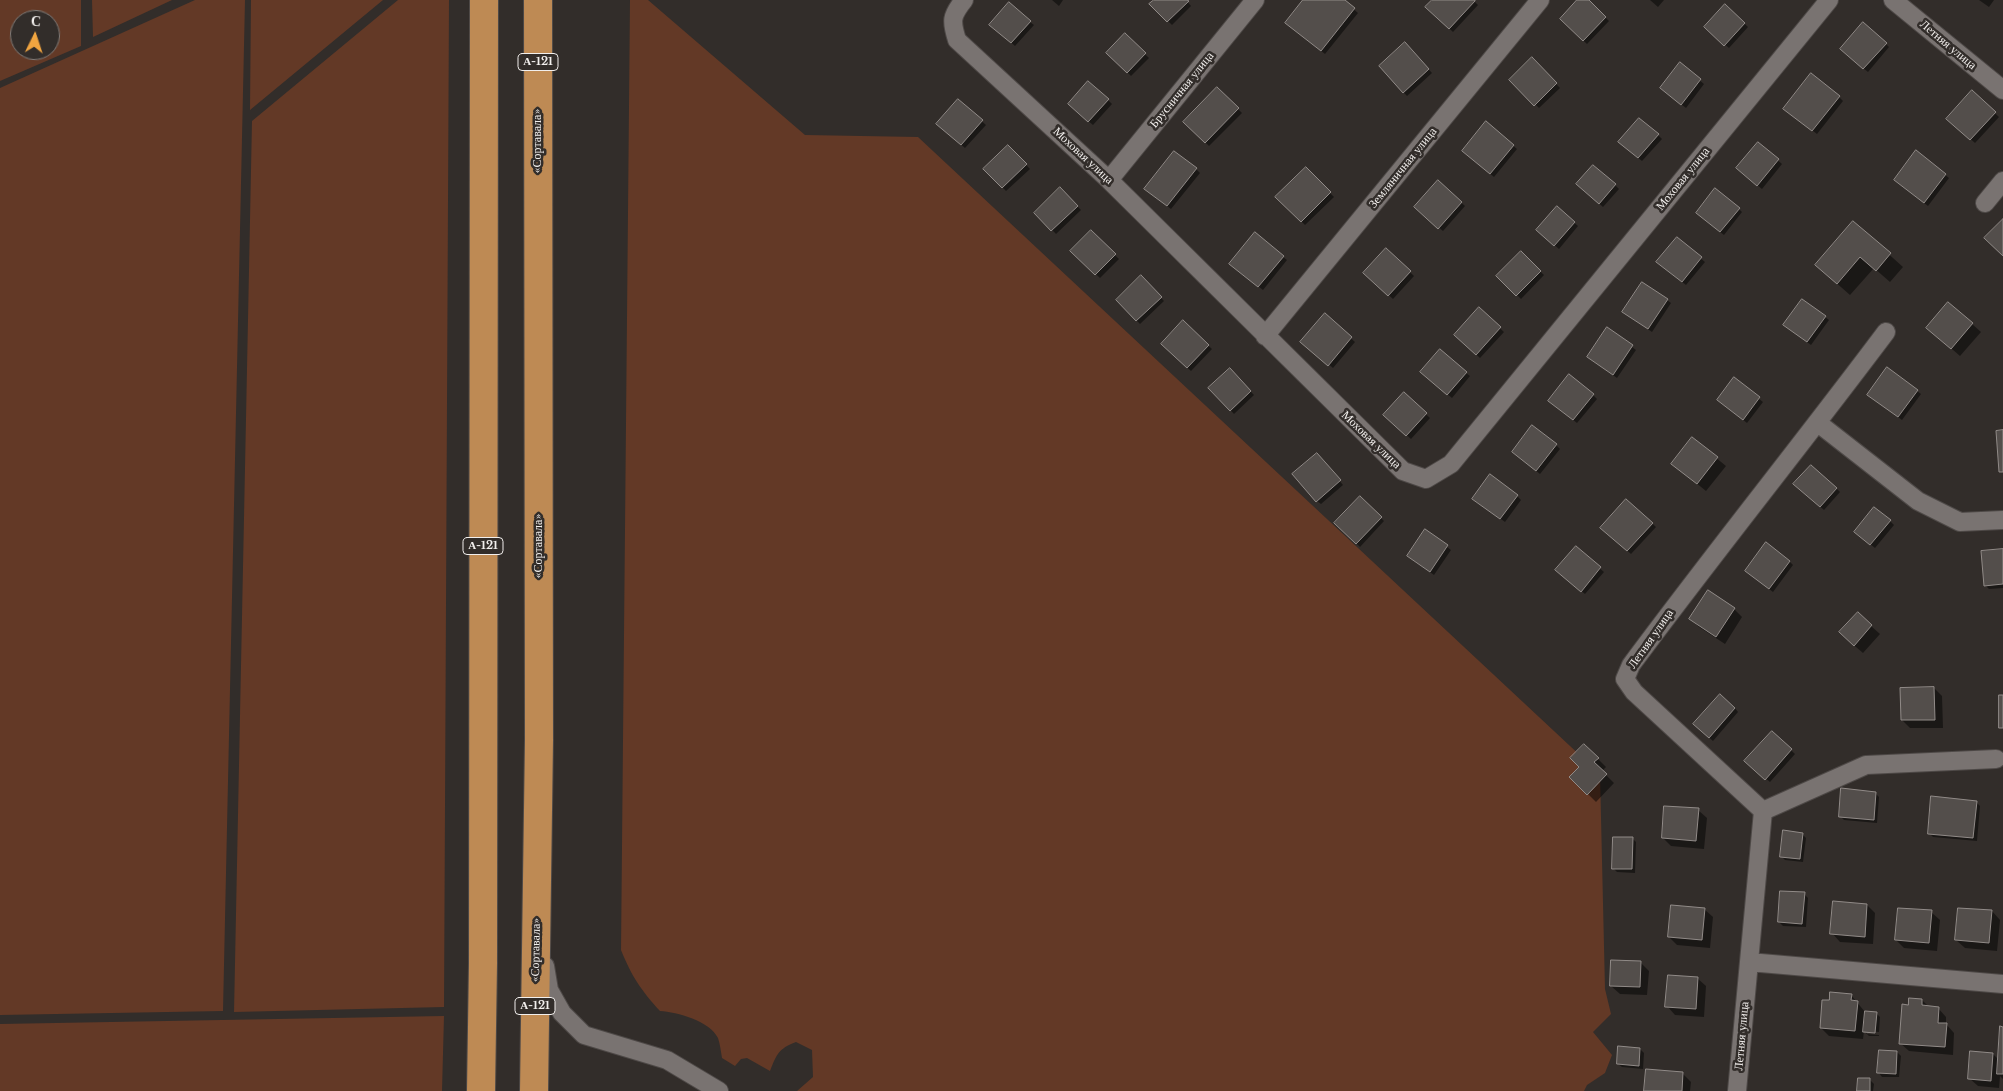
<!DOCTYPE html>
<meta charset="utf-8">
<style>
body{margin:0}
#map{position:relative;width:2003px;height:1091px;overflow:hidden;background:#322d2a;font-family:"Libre Baskerville",serif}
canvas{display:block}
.north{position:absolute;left:10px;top:10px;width:50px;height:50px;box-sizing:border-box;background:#322d2a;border:1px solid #7f7b78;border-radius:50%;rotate:4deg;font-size:14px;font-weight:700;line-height:20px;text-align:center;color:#f2efed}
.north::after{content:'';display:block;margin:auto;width:18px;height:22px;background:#f1a540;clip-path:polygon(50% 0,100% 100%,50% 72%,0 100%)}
</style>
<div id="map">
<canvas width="2003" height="1091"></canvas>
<div class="north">С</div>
</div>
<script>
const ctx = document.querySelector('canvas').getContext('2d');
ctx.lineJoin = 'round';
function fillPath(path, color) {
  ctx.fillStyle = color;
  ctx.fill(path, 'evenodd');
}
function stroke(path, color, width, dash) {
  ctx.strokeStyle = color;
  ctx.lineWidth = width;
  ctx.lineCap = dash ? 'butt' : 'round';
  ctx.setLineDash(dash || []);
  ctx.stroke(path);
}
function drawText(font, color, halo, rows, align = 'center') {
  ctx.font = font + ' "Libre Baskerville",serif';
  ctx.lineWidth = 5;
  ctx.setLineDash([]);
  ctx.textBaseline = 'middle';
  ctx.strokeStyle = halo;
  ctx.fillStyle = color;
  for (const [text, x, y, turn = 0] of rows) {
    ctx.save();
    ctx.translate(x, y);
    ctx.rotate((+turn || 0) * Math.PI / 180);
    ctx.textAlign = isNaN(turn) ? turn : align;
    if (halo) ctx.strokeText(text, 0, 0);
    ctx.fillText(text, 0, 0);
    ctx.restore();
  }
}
fillPath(new Path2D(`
 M0 0H81V46L0 81ZM20 20H50V50H20Z
 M92 0H172L93 37Z
 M195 0H245L223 1011 0 1015V88Z
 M251 0H383L250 110Z
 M398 0H449L444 1007 234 1012 252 121Z
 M630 0H648L805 135 918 137 1600 774 1605 989 1611 1014 1593 1032 1612 1055 1605 1073 1587 1085 1584 1091H797L813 1077 812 1050 796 1042C778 1049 777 1054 770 1071L747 1058 741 1059 735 1066 722 1058C721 1052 720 1044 718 1038 710 1021 677 1012 660 1011 641 990 632 977 621 950Z
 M444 1016 442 1091H0V1024Z`), '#633926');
fillPath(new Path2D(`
 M1052 0H1063L1059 6Z
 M1155 0H1186L1191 6 1172 25 1151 4Z
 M1304 0H1343L1358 13 1325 54 1290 26Z
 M1434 0H1473L1478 5 1453 32 1427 7Z
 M1579 0H1587L1609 21 1587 44 1561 19Z
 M1650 0H1664L1658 7Z
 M1979 0H1994L1989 7Z
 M1725 5 1748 27 1729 48 1705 27Z
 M1030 22 1034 25 1015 46 995 28Z
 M1125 35 1149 58 1131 76 1108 53Z
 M1405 44 1432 73 1407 96 1380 67Z
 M1886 44 1889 47 1868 72 1845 53Z
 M1532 59 1560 88 1539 108 1511 80Z
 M1680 64 1704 84 1686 108 1661 88Z
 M1218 89 1242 113 1209 146 1185 122Z
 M1972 92 1999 117 1975 143 1948 119Z
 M1839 97 1843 101 1817 134 1789 112Z
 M958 100 986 125 965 148 941 127Z
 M1108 100 1112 104 1093 125 1073 108Z
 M1487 123 1517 149 1494 177 1467 154Z
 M1658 135 1662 139 1642 161 1624 146Z
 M1758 143 1782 164 1762 189 1741 172Z
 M1008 146 1030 169 1006 191 985 169Z
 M1917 152 1949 178 1928 206 1899 183Z
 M1196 169 1200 173 1171 209 1149 192Z
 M1306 169 1334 197 1305 225 1277 197Z
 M1438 182 1465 206 1443 231 1419 211Z
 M1615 185 1619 189 1603 207 1582 188Z
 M1060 189 1081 210 1056 234 1036 213Z
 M1557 208 1578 226 1559 249 1542 234Z
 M1739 209 1742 212 1724 235 1701 217Z
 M1853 222 1903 267 1890 282 1874 268 1850 295 1816 265Z
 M1091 232 1119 259 1100 278 1072 251Z
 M1677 239 1705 262 1686 285 1662 266Z
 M1386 249 1414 276 1393 299 1365 273Z
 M1521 253 1544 275 1521 299 1498 276Z
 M1283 257 1287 260 1263 290 1234 267Z
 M1141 277 1164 301 1140 324 1117 300Z
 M1667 300 1671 303 1652 332 1628 315Z
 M1479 309 1504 332 1480 358 1456 335Z
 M1325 315 1355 342 1333 368 1306 345Z
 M1825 317 1829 320 1811 345 1789 329Z
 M1183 322 1212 349 1191 371 1162 344Z
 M1972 324 1981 332 1960 356 1928 328Z
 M1608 329 1636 350 1617 378 1592 360Z
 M1230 370 1254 395 1234 414 1210 388Z
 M1466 373 1470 376 1452 398 1426 376Z
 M1734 379 1763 402 1747 423 1722 403Z
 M1917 391 1921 394 1902 420 1873 398Z
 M1404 394 1430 418 1411 439 1385 415Z
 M1593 395 1597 399 1577 423 1553 404Z
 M1693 439 1726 466 1706 491 1673 464Z
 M1556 445 1560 449 1540 474 1513 452Z
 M1321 458 1343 485 1321 504 1317 501Z
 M1799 488H1836L1840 492 1824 510Z
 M1517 496 1521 500 1505 522 1478 502Z
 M1360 498 1384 521 1360 547 1336 523Z
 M1627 500 1656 527 1631 554 1606 531Z
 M1890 521 1894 525 1875 548 1859 535Z
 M1425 531 1451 550 1434 575 1408 556Z
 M1576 548 1604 572 1585 594 1561 574Z
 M2003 551V588L1989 589 1986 586Z
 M1789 561 1793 565 1773 592 1746 571Z
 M1734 609 1742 617 1725 644 1699 627 1690 618Z
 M1871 626 1880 634 1863 653 1849 641Z
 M1934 688 1942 696 1943 728H1910L1902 720Z
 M1735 708 1738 712 1713 741 1698 728Z
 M1772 732 1795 754 1770 782 1750 765Z
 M1584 745 1606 767 1602 771 1614 783 1596 802 1571 777 1580 767Z
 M1875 793 1879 797 1877 823 1844 820 1840 816Z
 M1976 802 1980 806 1977 841 1933 837 1929 833Z
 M1698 810 1707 818 1704 849 1671 846 1663 838Z
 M1802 834 1806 838 1803 862 1785 860 1781 856Z
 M1632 838 1636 842 1635 873 1617 872 1613 868Z
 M1804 894 1808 898 1806 927 1783 926 1779 922Z
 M1867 905 1875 913 1873 944 1840 942 1832 933Z
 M1704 909 1713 917 1710 948 1677 945 1669 937Z
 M1992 911 2000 920 1997 951 1965 948 1956 940Z
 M1931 912 1940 920 1937 951 1904 948 1896 940Z
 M1640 962 1649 971 1647 995 1620 994 1611 986Z
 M1697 978 1706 986 1704 1017 1675 1015 1667 1006Z
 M1851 995 1865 1012 1876 1013 1880 1017 1879 1032 1867 1031V1034L1879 1035V1036H1869L1864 1031 1863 1039 1829 1036 1821 1028 1830 1002Z
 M1922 1000 1929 1007 1938 1008 1946 1017V1024L1954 1033 1953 1055 1909 1051 1900 1043 1909 1006Z
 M2003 1028V1079L2000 1076 1999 1088 1978 1086 1969 1078 1993 1054 1999 1060Z
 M1640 1049 1644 1053 1643 1069 1622 1067 1618 1064Z
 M1897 1052 1901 1056 1899 1077H1882L1879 1073Z
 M1683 1074 1691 1082 1690 1091H1646Z
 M1870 1080 1874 1084 1873 1091H1859Z`), '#0007');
const building = new Path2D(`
 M1154 0H1187L1189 1 1167 22 1149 4Z
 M1303 0H1345L1355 8 1321 51 1285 23Z
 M1432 0H1475V1L1449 29 1425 7Z
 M1577 0H1589L1606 17 1583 41 1560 19Z
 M1009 2 1031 21 1011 43 989 25Z
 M1725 4 1745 23 1724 46 1704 27Z
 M1863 22 1887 43 1863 69 1840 49Z
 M1125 33 1146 53 1127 73 1106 53Z
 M1405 42 1429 69 1403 93 1379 66Z
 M1532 57 1557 83 1534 106 1509 80Z
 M1680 62 1701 79 1681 105 1660 88Z
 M1811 73 1840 96 1812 131 1783 109Z
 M1088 81 1109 99 1088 122 1068 104Z
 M1217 87 1239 108 1205 143 1183 122Z
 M1972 90 1996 112 1970 140 1946 119Z
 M958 99 983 120 961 145 936 124Z
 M1639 118 1659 134 1638 158 1618 142Z
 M1486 121 1514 145 1490 174 1462 151Z
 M1758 142 1779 159 1757 186 1736 168Z
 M1008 145 1027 164 1002 188 983 169Z
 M1916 150 1946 174 1924 203 1894 180Z
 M1174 151 1197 168 1167 206 1144 189Z
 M1593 165 1616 184 1599 204 1576 184Z
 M1306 167 1331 192 1301 222 1275 197Z
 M1438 180 1462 202 1438 229 1414 207Z
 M1060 187 1078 206 1051 231 1034 213Z
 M1715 188 1740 208 1720 232 1696 213Z
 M1557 206 1575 222 1554 246 1536 230Z
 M2003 219V256L1984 238Z
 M1853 221 1891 253 1876 271 1860 257 1837 284 1815 265Z
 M1091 230 1116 254 1095 275 1070 251Z
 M1255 232 1284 256 1258 287 1229 264Z
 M1677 237 1702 257 1682 282 1656 262Z
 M1386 248 1411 271 1388 296 1363 273Z
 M1521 251 1541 271 1516 296 1496 276Z
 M1141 275 1162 297 1136 321 1116 300Z
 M1642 282 1668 299 1648 329 1622 312Z
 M1802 299 1826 316 1807 342 1783 325Z
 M1948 302 1973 323 1951 349 1926 328Z
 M1479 307 1501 327 1476 355 1454 335Z
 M1325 313 1352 337 1328 366 1300 342Z
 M1183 320 1209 345 1187 368 1161 344Z
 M1607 327 1633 345 1613 375 1587 357Z
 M1440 349 1467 372 1447 395 1420 372Z
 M1887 367 1918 390 1898 417 1867 395Z
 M1230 368 1251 391 1230 411 1208 388Z
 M1569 374 1594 394 1573 420 1548 401Z
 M1734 377 1760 397 1743 420 1717 400Z
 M1404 392 1427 413 1406 436 1383 415Z
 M1532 425 1557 444 1536 471 1512 452Z
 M2003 430V472H1999L1996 431Z
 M1692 437 1718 457 1697 484 1671 464Z
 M1317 453 1341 480 1316 502 1292 474Z
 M1811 465 1837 488 1820 507 1793 484Z
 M1490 474 1518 495 1500 519 1472 499Z
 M1360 496 1382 517 1356 544 1334 523Z
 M1626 499 1653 523 1627 551 1600 528Z
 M1874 507 1891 520 1870 545 1854 532Z
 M1425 529 1448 545 1430 572 1407 556Z
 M1766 542 1790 561 1769 589 1745 571Z
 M1576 546 1601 567 1581 592 1555 570Z
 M2003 549V584L1984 586 1981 551Z
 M1708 590 1735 608 1716 637 1689 619Z
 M1858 612 1872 625 1854 646 1839 632Z
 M1934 687 1935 720H1901L1900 688Z
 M1720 694 1735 708 1709 738 1693 724Z
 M1999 695H2003V728H1999Z
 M1772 731 1792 749 1765 780 1744 761Z
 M1584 744 1599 758 1594 762 1607 774 1587 795 1569 777 1579 767 1570 758Z
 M1841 788 1876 792 1874 820 1839 817Z
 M1931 796 1977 801 1973 838 1928 834Z
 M1664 806 1699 808 1696 841 1662 838Z
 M1783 830 1803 833 1800 859 1780 857Z
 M1613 837H1633L1632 869H1612Z
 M1780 891 1805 892 1802 924 1778 922Z
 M1833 901 1867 904 1865 937 1830 934Z
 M1671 905 1705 908 1702 940 1668 937Z
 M1898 908 1932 910 1929 943 1895 940Z
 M1958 908 1992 910 1989 943 1955 940Z
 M1611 960 1641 961 1640 987 1610 986Z
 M1668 975 1698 977 1696 1009 1665 1007Z
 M1830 992 1852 994 1851 1000 1858 1001 1855 1031 1820 1028 1822 1000H1829Z
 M1909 998 1922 999V1005L1939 1007 1938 1023H1947L1945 1047 1899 1044 1902 1004 1908 1005Z
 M1865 1011 1877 1012 1875 1033 1863 1032Z
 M2000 1026 2003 1027V1074H1997Z
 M1618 1046 1640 1048 1639 1066 1617 1064Z
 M1879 1050 1897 1051 1896 1074 1877 1073Z
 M1970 1051 1993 1053 1991 1081 1968 1079Z
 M1646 1069 1683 1072 1682 1091H1644Z
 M1858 1078H1870V1091H1857Z`);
fillPath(building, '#534e4b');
stroke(building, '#918b88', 1);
const street = new Path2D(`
 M964 0C951 16 951 21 957 40L1109 180 1403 471 1426 479 1451 464 1829 0
 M1893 0 2003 90
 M1109 180 1255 0
 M1985 203 2003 181
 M1265 336 1540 0
 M1818 423 1918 501 1960 522 2003 520
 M1763 811 1866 765 1996 759
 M1749 962 2003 984
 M545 966 549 990 562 1013 584 1035 667 1060 719 1091
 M1737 1091 1763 811 1634 692 1625 679 1631 665C1714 553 1802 444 1886 332`);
const highway = new Path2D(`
 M481 1091 483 963 484 0
 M534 1091 539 740 538 0`);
stroke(street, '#4e4947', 20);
stroke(highway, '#4e4947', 30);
stroke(street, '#797371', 18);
stroke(highway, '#be8a54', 28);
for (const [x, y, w] of [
 [538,62,40],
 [483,546,40],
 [535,1006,40]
]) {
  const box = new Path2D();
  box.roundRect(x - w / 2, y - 8.5, w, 17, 4);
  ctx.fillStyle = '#322d2a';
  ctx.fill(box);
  stroke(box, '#f2efed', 1);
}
drawText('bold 11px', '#f2efed', null, [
 ["А-121",538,62],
 ["А-121",483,546],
 ["А-121",535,1006]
]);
drawText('12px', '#f2efed', '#322d2a', [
 ["Летняя улица",1948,45,40],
 ["Брусничная улица",1182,90,-51],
 ["«Сортавала»",538,141,-90],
 ["Моховая улица",1083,156,43],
 ["Земляничная улица",1403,168,-51],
 ["Моховая улица",1683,179,-51],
 ["Моховая улица",1371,440,44],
 ["«Сортавала»",539,546,-90],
 ["Летняя улица",1651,639,-55],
 ["«Сортавала»",536,950,-89],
 ["Летняя улица",1742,1036,-85]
]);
</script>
